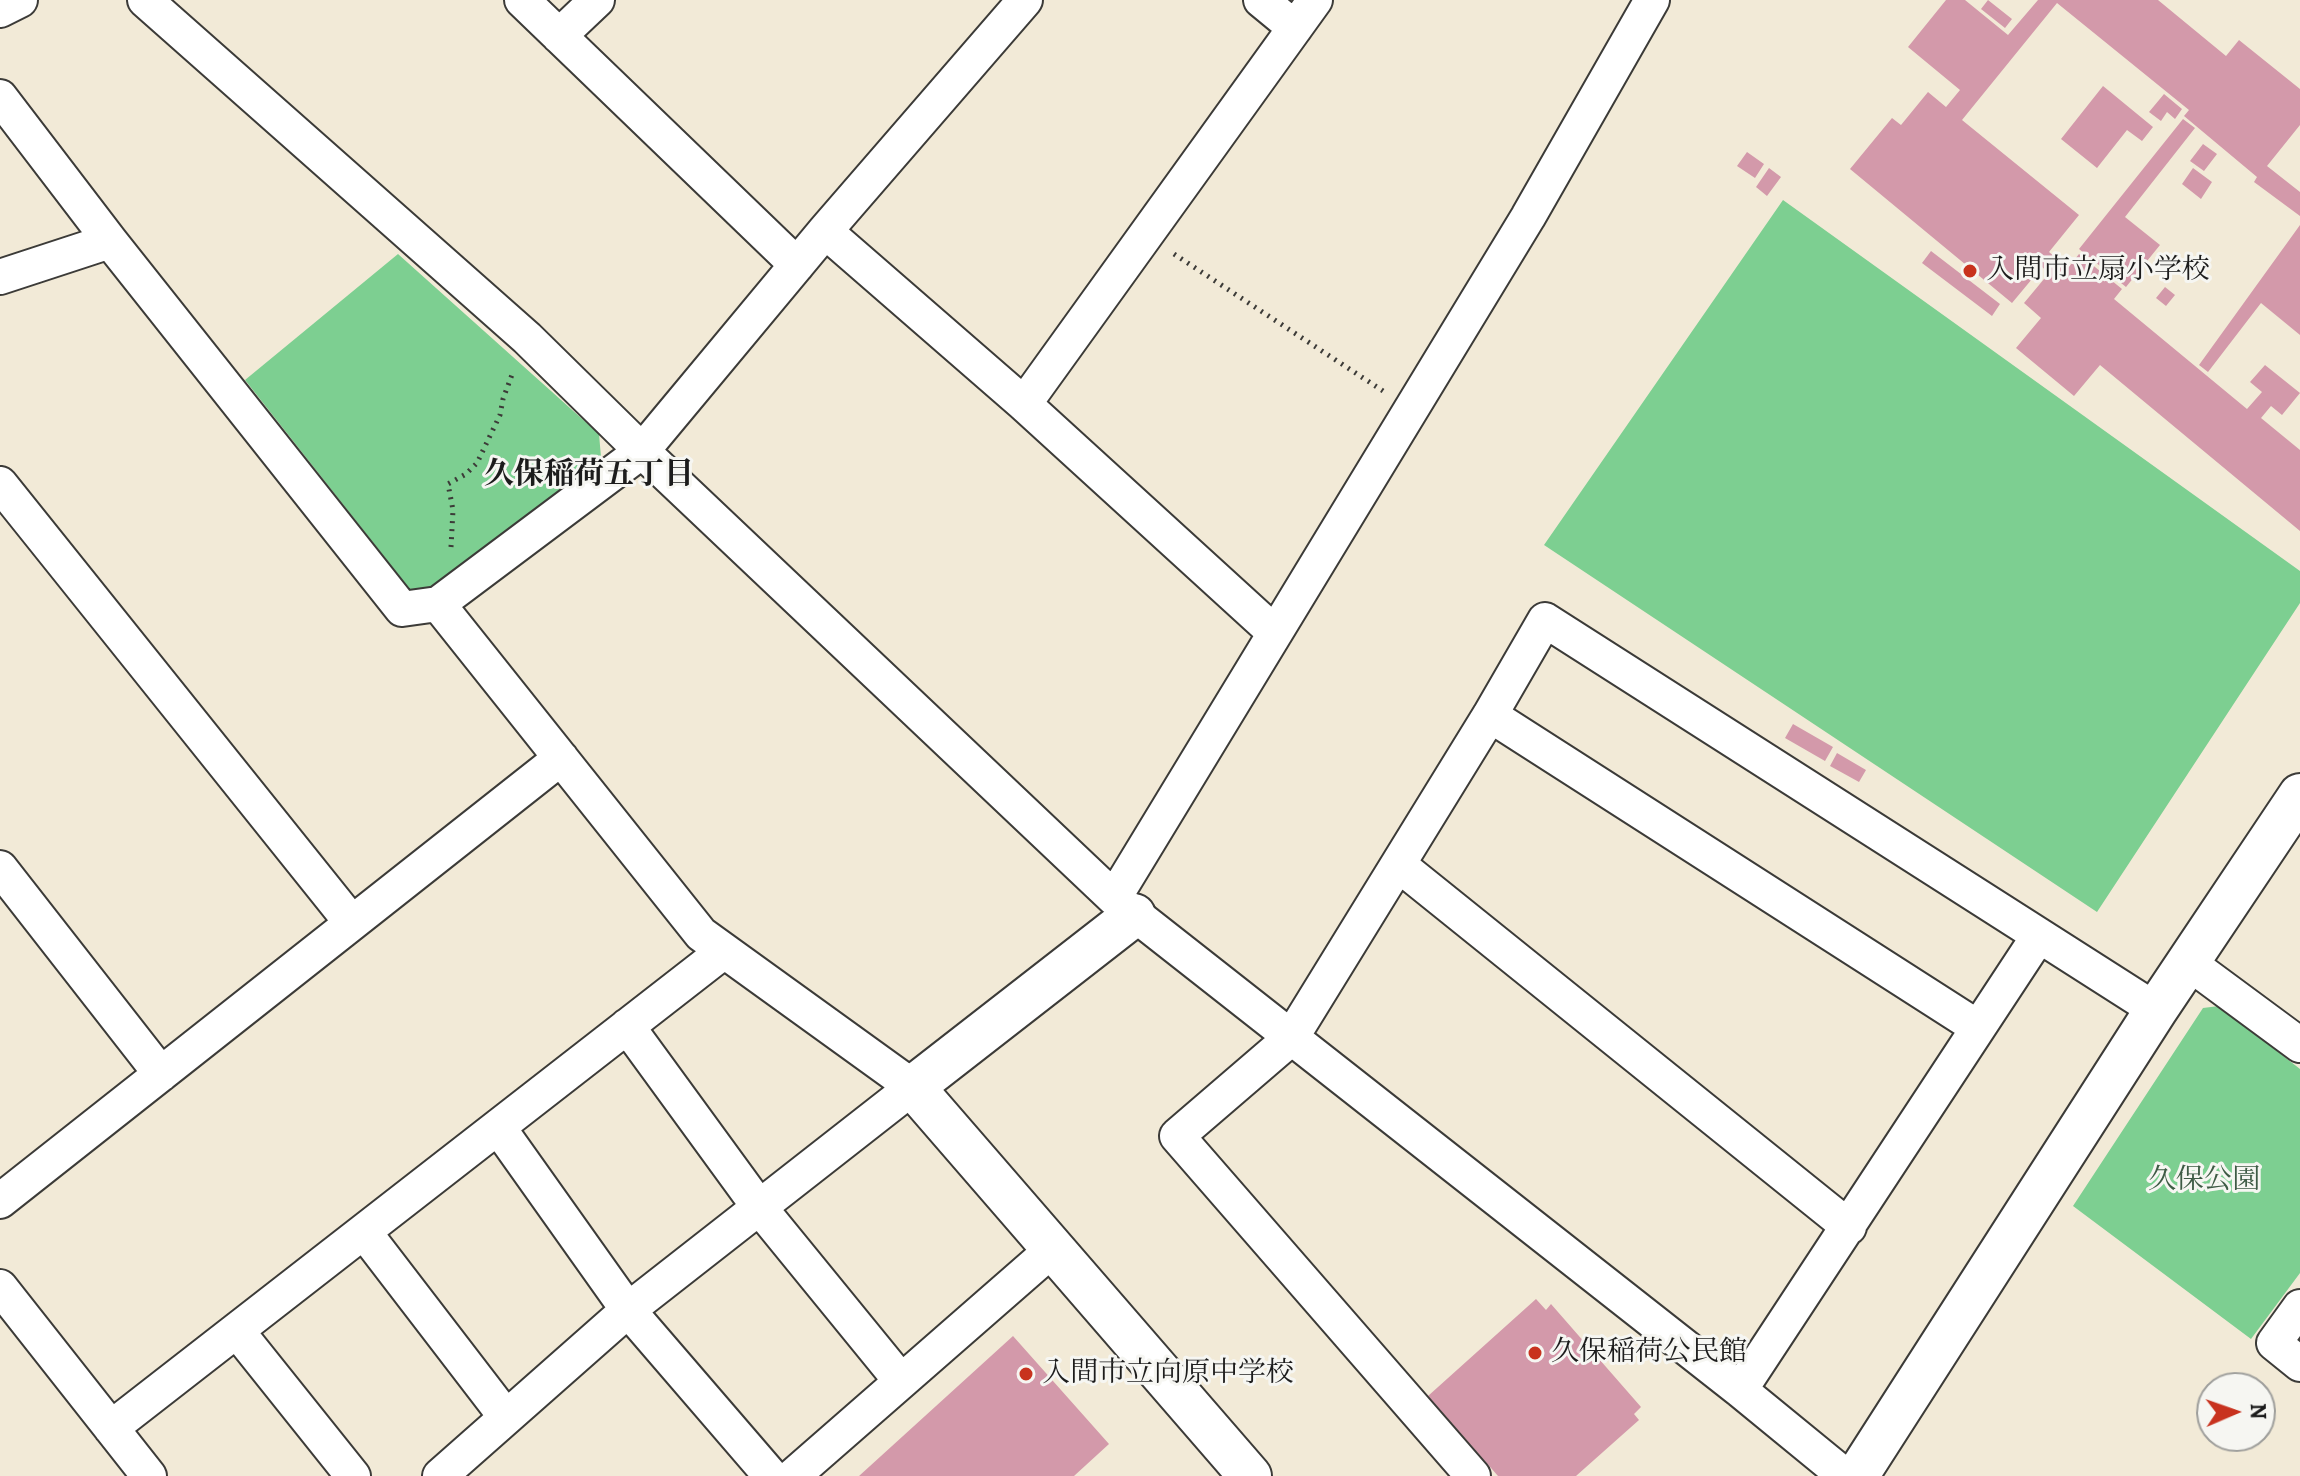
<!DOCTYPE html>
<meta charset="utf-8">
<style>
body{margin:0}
#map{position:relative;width:2300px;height:1476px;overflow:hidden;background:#f2ead7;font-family:Alegreya,serif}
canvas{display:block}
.north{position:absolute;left:2196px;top:1372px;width:80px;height:80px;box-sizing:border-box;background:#f6f6f2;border:2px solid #9f9f9c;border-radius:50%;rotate:88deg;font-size:22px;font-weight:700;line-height:32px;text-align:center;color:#1c1c1c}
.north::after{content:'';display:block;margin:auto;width:28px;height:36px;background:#c8321e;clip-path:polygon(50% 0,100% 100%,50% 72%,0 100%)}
</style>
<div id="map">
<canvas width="2300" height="1476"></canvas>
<div class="north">N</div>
</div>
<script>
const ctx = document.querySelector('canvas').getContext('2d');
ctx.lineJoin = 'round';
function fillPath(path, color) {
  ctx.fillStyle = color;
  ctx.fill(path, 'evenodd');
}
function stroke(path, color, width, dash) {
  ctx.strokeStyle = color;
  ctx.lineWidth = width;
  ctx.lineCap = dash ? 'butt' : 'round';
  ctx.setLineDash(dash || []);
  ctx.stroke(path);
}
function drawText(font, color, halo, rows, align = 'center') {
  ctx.font = font + ' Alegreya,"Noto Serif JP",serif';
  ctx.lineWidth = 6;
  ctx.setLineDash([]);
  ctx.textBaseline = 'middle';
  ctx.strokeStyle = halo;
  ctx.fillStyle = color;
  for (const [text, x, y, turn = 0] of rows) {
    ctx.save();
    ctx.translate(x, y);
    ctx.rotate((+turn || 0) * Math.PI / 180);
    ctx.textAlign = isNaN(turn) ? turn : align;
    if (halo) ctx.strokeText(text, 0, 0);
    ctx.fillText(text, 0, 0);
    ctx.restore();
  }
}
fillPath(new Path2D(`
 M1783 200 2300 571V603L2097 912 1544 545Z
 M398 254 599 434 601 457 434 589 412 592 245 380Z
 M2219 1006 2300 1069V1273L2251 1339 2073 1206 2203 1008Z`), '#7dcf91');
fillPath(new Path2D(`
 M1946 0H1965L2008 35 2038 0H2158L2226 56 2239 40 2300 89V125L2267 166 2300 192V216L2254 182 2257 177 2184 116 2189 110 2057 3 1962 120 2079 215 2049 252 2068 268 2079 254 2122 289 2114 299 2247 409 2262 392 2250 382 2265 365 2300 393 2282 415 2271 406 2261 418 2300 450V531L2100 365 2074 396 2016 348 2041 318 2024 303 2049 273 2042 267 2012 303 1850 169 1892 118 1901 125 1928 92 1946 107 1960 90 1908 47Z
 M1988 0 2012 19 2005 28 1981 9Z
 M2103 86 2153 127 2142 141 2127 130 2097 168 2061 139Z
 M2164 94 2182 109 2175 119 2167 112 2161 121 2149 112Z
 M2183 119 2195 128 2125 217 2160 245 2126 287 2079 249Z
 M2203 144 2217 154 2204 171 2190 161Z
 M1747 152 1764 164 1755 178 1737 166Z
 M1769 168 1781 177 1767 196 1756 187Z
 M2193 168 2212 182 2201 199 2182 184Z
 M2300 225V335L2261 303 2208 372 2199 365Z
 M1931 251 2000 304 1992 316 1922 263Z
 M2165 287 2175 295 2166 306 2156 298Z
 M1793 724 1833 747 1825 761 1785 738Z
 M1837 753 1866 770 1859 782 1830 766Z
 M1536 1299 1546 1310 1551 1304 1641 1407 1634 1414 1639 1420 1576 1476H1498L1428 1396Z
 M1013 1336 1109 1444 1074 1476H859Z`), '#d399aa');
const minor = new Path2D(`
 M522 0 797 265
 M1025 0 825 231 642 451 1114 898 1740 1390 1845 1476
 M1261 0 1295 28
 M0 10 20 0
 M559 36 597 0
 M0 97 110 241 402 609 438 604 642 451 527 338 145 0
 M825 231 1024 404 1275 633
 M0 277 110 241
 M1024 404 1315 0
 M0 484 352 923
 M438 604 701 934 913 1087 628 1310 440 1476
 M1490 715 1977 1027
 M1399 865 1849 1227
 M0 868 161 1074
 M1114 898 1528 217 1652 0
 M2189 963 2300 1045
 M627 1026 759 1207 901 1381
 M498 1127 628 1310 771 1476
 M0 1201 561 758
 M364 1232 506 1417
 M0 1287 149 1476
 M2300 1307 2274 1343 2300 1364
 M237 1331 353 1476
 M1740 1390 2038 937
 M111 1428 724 951
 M793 1476 1054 1248
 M1473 1476 1177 1136 1291 1038 1490 715 1545 620 2156 1010`);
const tertiary = new Path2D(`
 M1134 915 913 1087 1250 1476
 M1857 1476 2156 1010 2300 795`);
stroke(minor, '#3c3b38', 38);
stroke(tertiary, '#3c3b38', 46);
stroke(new Path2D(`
 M1174 254 1383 391
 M451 547 453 510 448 484 466 474 477 463 500 415 503 399 513 372`), '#3c3b38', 5, [2, 6]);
stroke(minor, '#fff', 34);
stroke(tertiary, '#fff', 42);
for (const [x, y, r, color] of [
 [1970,271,8,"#c8321e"],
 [1535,1353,8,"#c8321e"],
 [1026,1374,8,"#c8321e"]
]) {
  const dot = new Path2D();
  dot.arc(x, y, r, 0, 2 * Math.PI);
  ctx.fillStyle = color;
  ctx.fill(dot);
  stroke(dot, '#f6f6f2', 3);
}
drawText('28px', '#1c1c1c', '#f6f6f2', [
 ["入間市立扇小学校",1986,271],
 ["久保稲荷公民館",1551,1353],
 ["入間市立向原中学校",1042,1374]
], 'left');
drawText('28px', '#3e5b45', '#f6f6f2', [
 ["久保公園",2204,1181]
]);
drawText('bold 30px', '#1c1c1c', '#f6f6f2', [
 ["久保稲荷五丁目",589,476]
]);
</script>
